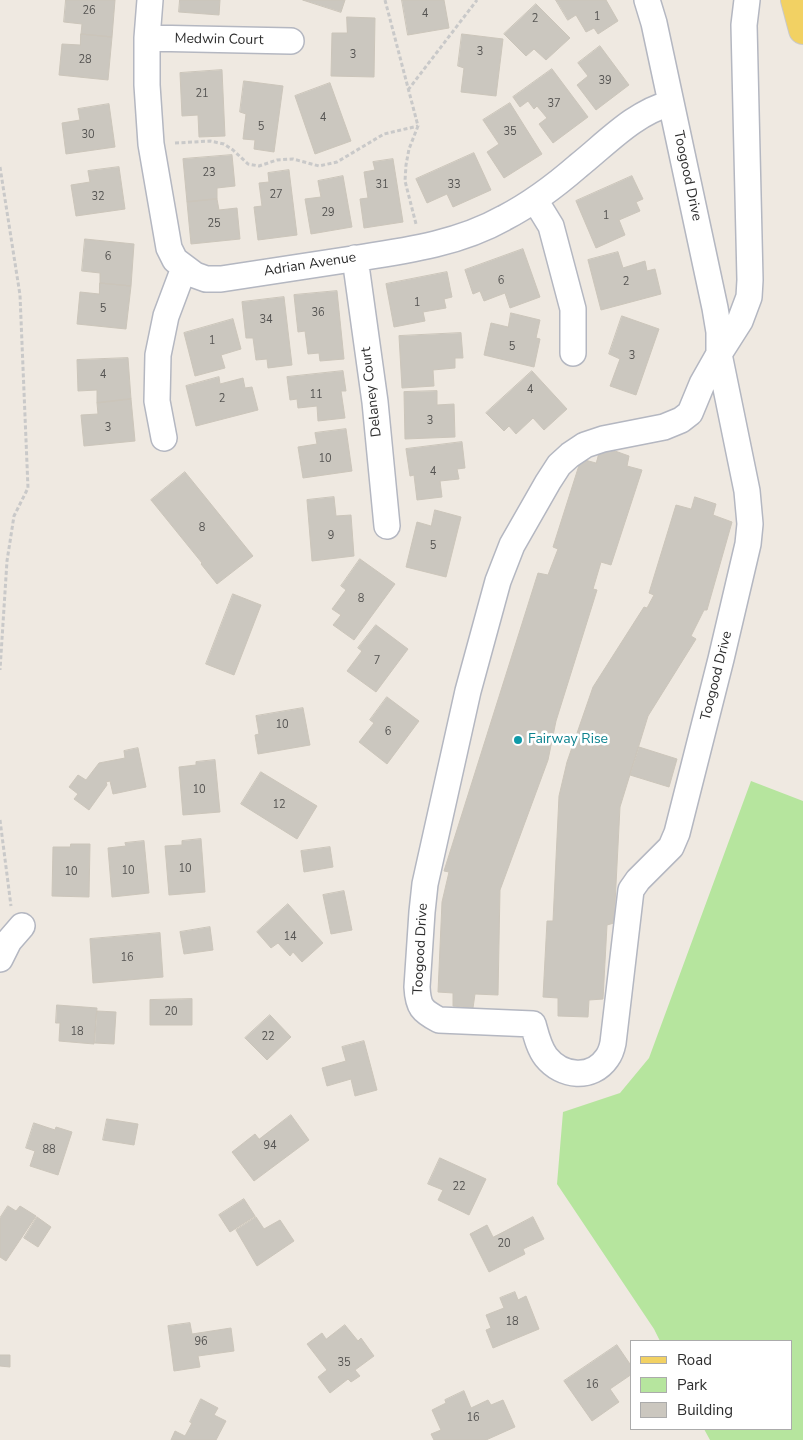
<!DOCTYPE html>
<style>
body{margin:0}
#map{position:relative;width:803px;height:1440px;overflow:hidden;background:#efe9e1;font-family:"Nunito Sans",sans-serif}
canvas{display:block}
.legend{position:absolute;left:630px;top:1340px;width:162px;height:90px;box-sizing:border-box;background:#fff;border:1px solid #ababab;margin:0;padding:6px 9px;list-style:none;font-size:15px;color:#2e2e2e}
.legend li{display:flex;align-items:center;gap:10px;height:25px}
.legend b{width:25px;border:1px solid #ababab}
</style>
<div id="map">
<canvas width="803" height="1440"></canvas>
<ul class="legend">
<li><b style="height:6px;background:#f2d163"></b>Road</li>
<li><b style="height:14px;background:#b6e59e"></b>Park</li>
<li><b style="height:14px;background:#cbc7bf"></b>Building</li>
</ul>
</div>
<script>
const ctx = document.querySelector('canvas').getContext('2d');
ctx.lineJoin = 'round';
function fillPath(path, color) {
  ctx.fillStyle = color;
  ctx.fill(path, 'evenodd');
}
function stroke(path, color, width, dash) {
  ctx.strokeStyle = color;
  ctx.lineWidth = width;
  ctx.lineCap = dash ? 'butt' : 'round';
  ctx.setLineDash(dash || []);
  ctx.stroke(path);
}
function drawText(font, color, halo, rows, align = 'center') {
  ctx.font = font + ' "Nunito Sans",sans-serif';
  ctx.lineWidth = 5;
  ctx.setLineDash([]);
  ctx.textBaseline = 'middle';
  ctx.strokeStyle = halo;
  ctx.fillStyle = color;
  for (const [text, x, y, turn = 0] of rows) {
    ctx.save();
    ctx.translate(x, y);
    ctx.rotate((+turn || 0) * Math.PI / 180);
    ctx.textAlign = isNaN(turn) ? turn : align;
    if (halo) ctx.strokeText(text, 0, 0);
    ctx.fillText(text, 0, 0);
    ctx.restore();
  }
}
fillPath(new Path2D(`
 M751 781 803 801V1440H710L704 1429H792V1341H660L654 1329 557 1184 563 1112 620 1093 649 1058Z`), '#b6e59e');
const building = new Path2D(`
 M66 0H115L112 37 81 34 82 24 64 22Z
 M180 0H220L219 15 179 12Z
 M303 0H345L341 12Z
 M402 0H444L449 28 408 35Z
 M556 0H606L618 21 598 34 594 28 586 32 576 15 568 20Z
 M536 4 570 38 546 60 534 49 526 56 504 34Z
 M347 17 375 18 374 77 331 76 332 33H347Z
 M81 34 112 37 108 80 59 75 62 44 80 45Z
 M462 34 503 39 496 96 461 92 464 68 458 66Z
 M600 46 629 85 596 110 577 85 588 76 578 63Z
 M552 69 588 117 553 143 539 124 547 118 537 106 534 109 528 101 520 107 513 97Z
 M222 70 225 136 199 137 198 115 182 116 180 73Z
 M244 81 283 86 274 152 254 149 255 140 243 139 246 114 240 112Z
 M330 83 351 141 315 154 295 96Z
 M510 103 542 154 504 178 487 152 499 144 483 120Z
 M109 104 115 147 66 154 62 123 80 120 78 109Z
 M474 153 491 190 453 207 447 194 427 203 416 179Z
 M232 155 235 186 217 188V199L187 202 183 159Z
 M393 159 403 222 364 228 360 199 368 198 364 172 375 170 373 162Z
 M119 167 125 209 76 216 71 185 90 182 88 171Z
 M289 170 297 235 258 240 254 207 262 206 259 183 269 182 268 173Z
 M343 176 352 227 311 234 305 199 321 197 318 181Z
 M632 176 643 199 636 202 640 211 619 220 625 235 596 248 576 201Z
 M217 199 219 210 237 208 240 239 191 244 187 202Z
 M85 239 134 244 131 286 100 283V273L82 271Z
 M523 249 540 297 510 308 505 293 484 301 480 291 473 294 465 270Z
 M618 252 623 268 645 261 647 271 655 269 661 294 601 310 588 260Z
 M447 272 452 297 444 299 446 308 423 312 425 321 394 327 386 284Z
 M100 283 131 286 126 329 77 324 80 292 99 294Z
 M337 291 344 359 320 361 319 353 308 354 305 331 298 332 294 295Z
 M284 297 292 365 268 368 267 359 256 360 253 338H246L242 302Z
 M511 313 540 320 536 338 540 339 534 367 484 355 491 323 508 327Z
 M622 316 659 329 636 395 610 386 620 359 609 354Z
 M233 319 241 349 221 355 225 368 195 376 184 333Z
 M461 333 463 358H455V368L433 370 434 386 402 388 399 336Z
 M128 358 131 399 97 403V390L78 391 77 360Z
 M343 371 346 391H341L345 418 318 421 317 406 298 408 297 399 290 400 287 377Z
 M532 371 567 409 544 430 533 418 516 434 509 426 504 431 486 413Z
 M219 377 220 384 243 378 245 388 252 387 258 410 196 426 186 386Z
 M437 391V405L454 404 455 437 405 439 404 392Z
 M131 399 135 441 84 446 81 415 98 414 97 403Z
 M346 429 352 471 303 478 298 447 317 444 315 433Z
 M462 442 465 468 457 469 459 479 440 481 442 497 417 500 414 475 410 476 406 449Z
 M601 446 629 456 627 466 642 470 611 565 601 562 593 589 597 590 556 721 548 760 500 890 498 995 475 994 473 1008 453 1006V993L438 992 442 902 449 872 444 871 538 573 548 575 558 549 553 547 581 459 596 463Z
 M185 472 253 556 217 584 201 564 202 563 151 500Z
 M334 497 336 516 351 515 354 556 312 561 307 500Z
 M695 497 716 504 713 515 732 522 707 610H704L691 636 696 639 648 716 620 807 614 923 607 925 603 999 589 1000 588 1017 558 1016V998L543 997 547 921H553L559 796 567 762 593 687 644 607 647 608 654 595 649 593 676 505 691 509Z
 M435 510 461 517 446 577 406 567 417 522 431 526Z
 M360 559 395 584 354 640 333 625 341 615 332 609 346 590 341 586Z
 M233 594 261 605 234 675 206 664Z
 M376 625 408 649 376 692 347 671 362 651 358 648Z
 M387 697 419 721 387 764 359 742 374 723 370 720Z
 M303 708 310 745 258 754 255 735 259 734 256 716Z
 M639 747 677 759 669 787 630 775Z
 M138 748 146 787 113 794 110 781 106 782 107 785 89 810 74 799 78 794 69 787 78 775 86 780 99 763 125 758 124 751Z
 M215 760 220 812 183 815 179 767 196 765V762Z
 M261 772 317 806 297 839 241 804Z
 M201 839 205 892 169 895 165 846 182 845V841Z
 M144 841 149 893 112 897 108 848 126 846 125 843Z
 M71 844H90L89 897 52 896 53 847H70Z
 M330 847 333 867 304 872 301 851Z
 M344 891 352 930 331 934 323 895Z
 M288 904 323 943 302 962 293 952 290 956 278 943 271 948 257 932Z
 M210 927 213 950 184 954 180 932Z
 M160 933 163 977 93 983 90 939Z
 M192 999V1025H150V1000Z
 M57 1005 97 1008 94 1044 59 1041 60 1023H56Z
 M97 1011 116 1012 114 1044 95 1043Z
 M270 1015 291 1037 267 1060 245 1038Z
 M364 1041 377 1090 355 1096 351 1079 327 1086 322 1068 346 1061 342 1047Z
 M291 1115 309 1140 254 1181 232 1152 255 1134 259 1139Z
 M107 1119 138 1124 134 1145 103 1140Z
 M34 1123 55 1130 56 1127 72 1132 58 1175 30 1166 35 1151 26 1148Z
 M440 1158 486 1179 469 1215 438 1200 443 1190 428 1184Z
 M244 1199 255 1216 230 1232 219 1215Z
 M8 1206 16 1211 20 1206 36 1216 6 1261 0 1257V1218Z
 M37 1217 51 1227 38 1247 24 1238Z
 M256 1217 264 1229 280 1220 294 1241 257 1266 236 1230Z
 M533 1217 544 1239 523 1249 525 1254 489 1272 470 1234 487 1225 493 1237Z
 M515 1292 518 1300 526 1296 539 1329 493 1348 486 1330 491 1328 486 1315 504 1308 500 1298Z
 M190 1323 192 1334 231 1328 234 1351 198 1356 200 1367 174 1371 168 1326Z
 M345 1325 358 1341 361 1338 374 1356 355 1370 360 1376 351 1382 348 1379 330 1393 318 1377 327 1370 307 1344 322 1333 326 1339Z
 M617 1345 632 1367V1374L610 1389 619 1402 592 1421 564 1381Z
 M0 1355H10V1367L0 1366Z
 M464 1391 471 1408 488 1400 491 1405 503 1400 515 1427 486 1440H434L431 1434 441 1430 432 1410 446 1403 445 1400Z
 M201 1399 218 1408 214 1415 226 1421 216 1440H171L175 1431 185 1436 192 1423 190 1422Z`);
fillPath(building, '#cbc7bf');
stroke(building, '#cbc5ba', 1);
const minor = new Path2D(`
 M150 0 147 38V85L151 144 169 248 175 260 195 275 206 279H221C265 272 308 266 352 259 404 251 458 244 504 218 531 204 555 186 578 166 608 142 634 113 671 103
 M647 0 654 23 715 308 719 332V354L747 491 750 524 748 544 721 659 677 833 671 847 638 880 631 890 613 1043C612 1048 610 1054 607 1058 592 1080 562 1077 546 1057 539 1048 536 1035 533 1024L439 1020C422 1011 418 1007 417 987L422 912 425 884 468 691 498 581 512 545 548 482 559 465 570 455 585 445 603 439 664 427 681 420 690 413 702 384 719 354 740 321 749 297 750 280 744 25 747 0
 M147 38 291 41
 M535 200 551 226 573 309V353
 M355 258 375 402 387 526
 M164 438 157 401 158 355 166 316 184 268
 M0 959 9 941 22 926`);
const major = new Path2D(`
 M795 0 803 30`);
stroke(minor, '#b4b7c1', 28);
stroke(major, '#c9c9c9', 30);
stroke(new Path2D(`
 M385 0 418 126 409 149 406 165 405 181 416 224
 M408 90 477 0
 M175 143 210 141 224 144 233 150 248 164 259 166 277 160 293 159 319 166 337 162 384 134 418 126
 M0 167 20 295 28 488 14 516 7 561 0 670
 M0 820 11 906`), '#c9c9c9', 3, [4, 2.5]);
stroke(minor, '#fff', 25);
stroke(major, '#f2d163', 28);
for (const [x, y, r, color] of [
 [518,740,5,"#0f9aa8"]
]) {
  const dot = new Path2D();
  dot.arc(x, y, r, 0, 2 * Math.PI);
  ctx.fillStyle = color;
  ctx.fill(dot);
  stroke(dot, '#fff', 2);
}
drawText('11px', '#555452', null, [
 ["26",89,11],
 ["4",425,14],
 ["1",597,17],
 ["2",535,19],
 ["3",480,52],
 ["3",353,55],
 ["28",85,60],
 ["39",605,81],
 ["21",202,94],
 ["37",554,104],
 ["4",323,118],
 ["5",261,127],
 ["35",510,132],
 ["30",88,135],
 ["23",209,173],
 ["31",382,185],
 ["33",454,185],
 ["27",276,195],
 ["32",98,197],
 ["29",328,213],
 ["1",606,216],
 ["25",214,224],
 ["6",108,257],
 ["6",501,281],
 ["2",626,282],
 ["1",417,303],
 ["5",103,309],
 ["36",318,313],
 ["34",266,320],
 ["1",212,341],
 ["5",512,347],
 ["3",632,356],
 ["4",103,375],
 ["4",530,390],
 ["11",316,395],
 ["2",222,399],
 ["3",430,421],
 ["3",108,428],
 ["10",325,459],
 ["4",433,472],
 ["8",202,528],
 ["9",331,536],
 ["5",433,546],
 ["8",361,599],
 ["7",377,661],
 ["10",282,725],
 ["6",388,732],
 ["10",199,790],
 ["12",279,805],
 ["10",185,869],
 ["10",128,871],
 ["10",71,872],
 ["14",290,937],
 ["16",127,958],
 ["20",171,1012],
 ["18",77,1032],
 ["22",268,1037],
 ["94",270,1146],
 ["88",49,1150],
 ["22",459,1187],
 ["20",504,1244],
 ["18",512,1322],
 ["96",201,1342],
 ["35",344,1363],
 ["16",592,1385],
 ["16",473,1418]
]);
drawText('14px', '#2e2e2e', '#fff', [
 ["Medwin Court",219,40,1],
 ["Toogood Drive",687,176,78],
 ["Adrian Avenue",310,265,-9],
 ["Delaney Court",372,392,-97],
 ["Toogood Drive",717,676,-76],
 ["Toogood Drive",421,949,-87]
]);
drawText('14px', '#0d838f', '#fff', [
 ["Fairway Rise",528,740]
], 'left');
</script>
